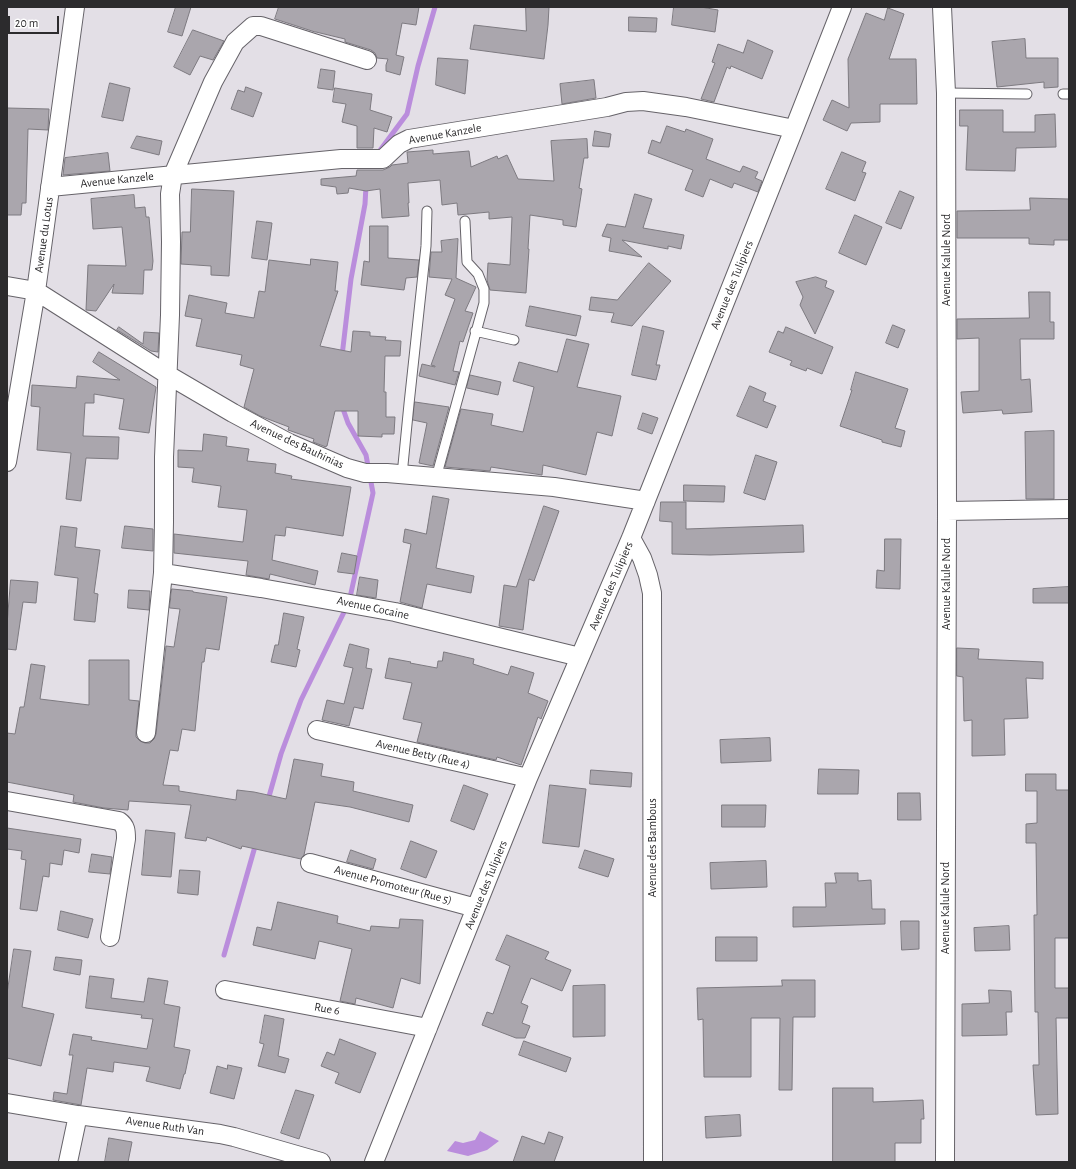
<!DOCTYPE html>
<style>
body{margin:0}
#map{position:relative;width:1076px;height:1169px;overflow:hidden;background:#e3dfe6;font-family:"Alegreya Sans",sans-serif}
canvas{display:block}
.frame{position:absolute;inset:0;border:8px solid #2c2b2d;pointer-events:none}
.scale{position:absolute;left:8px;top:16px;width:51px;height:18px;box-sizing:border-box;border:2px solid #2c2b2d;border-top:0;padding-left:5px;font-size:12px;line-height:14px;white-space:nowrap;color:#2c2b2d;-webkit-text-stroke:3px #fff;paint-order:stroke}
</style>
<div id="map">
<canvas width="1076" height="1169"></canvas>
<div class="frame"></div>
<div class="scale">20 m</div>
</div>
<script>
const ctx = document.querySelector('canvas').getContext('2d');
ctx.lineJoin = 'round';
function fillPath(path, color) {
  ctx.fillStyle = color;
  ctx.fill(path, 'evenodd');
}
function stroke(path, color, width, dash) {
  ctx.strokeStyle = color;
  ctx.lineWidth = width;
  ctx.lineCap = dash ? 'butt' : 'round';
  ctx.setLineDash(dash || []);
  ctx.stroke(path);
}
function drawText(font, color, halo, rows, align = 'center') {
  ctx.font = font + ' "Alegreya Sans",sans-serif';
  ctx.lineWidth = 4;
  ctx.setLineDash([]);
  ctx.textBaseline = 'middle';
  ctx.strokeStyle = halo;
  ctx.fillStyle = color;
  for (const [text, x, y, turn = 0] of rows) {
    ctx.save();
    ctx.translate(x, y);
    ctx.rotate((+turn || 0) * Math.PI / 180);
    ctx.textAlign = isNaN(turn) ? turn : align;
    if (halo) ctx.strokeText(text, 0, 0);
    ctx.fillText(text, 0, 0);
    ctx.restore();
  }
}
fillPath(new Path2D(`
 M480 1131 499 1141 487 1150 468 1156 447 1151 455 1141 463 1143 475 1140Z`), '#ba8ddc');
stroke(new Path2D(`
 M378 153 407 114 418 66 435 7
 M342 356 351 279 365 204 366 186
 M268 800 281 754 301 700 349 602 373 493 366 455 348 423 342 406
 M224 955 256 843`), '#ba8ddc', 5);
const building = new Path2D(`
 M176 7H191L182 36 168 32Z
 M279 7H419L416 25 402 23 396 55 404 57 400 75 386 71V65L388 59 377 58 375 53 371 50 345 42V39L316 32H315L275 19Z
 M526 7H549L548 25 544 59 470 49 474 25 526 31Z
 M674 7H701L718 10 715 32 672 25Z
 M888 8 904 14 889 59H916L917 104H880V122L851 123 847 131 823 120 832 100 849 108 848 59 866 13 884 20Z
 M629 17 657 18 656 32 629 31Z
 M193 30 224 41 213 60 200 56 190 75 174 67Z
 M1025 39 1026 58H1058V87L1044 88V82L997 87 992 42Z
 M748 40 773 51 762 79 731 66 730 69 727 67 714 102 701 99 715 63 712 62 718 44 743 53Z
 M438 58 468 60 465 94 436 85Z
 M321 69 335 71 333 90 318 88Z
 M594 80 596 98 562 104 560 84Z
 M110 83 130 88 123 121 102 117Z
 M246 87 262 93 253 117 231 109 238 90 244 92Z
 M335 88 372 94 370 110 392 117 387 132 374 128 373 148H357V126L342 122 346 104 333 102Z
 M7 108 49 109 48 130 28 129 26 203H22L21 215H7Z
 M960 110H1003V132H1035V115L1055 114 1056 147 1016 148 1015 171 966 170 968 126H960Z
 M667 126 685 132 686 129 713 139 706 159 740 172 743 166 758 172 755 178 762 181 758 192 734 183 732 188 710 179 703 197 685 190 693 170 648 153 652 140 660 143Z
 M595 131 611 134 609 147 593 146Z
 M137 136 162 141 159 155 131 148Z
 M587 139 588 158H584L579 188 582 189 576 227 563 225V220L530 215 528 249H529L526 293 490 290 487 280 488 263 510 265 512 217 489 219V212L458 215 457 203 442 205 440 180 408 183 409 203H408L409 216 382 218 380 189 366 191 349 188 348 193 337 194 336 187 321 185V179L356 176 357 170H383L390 167 392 165 408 163 407 152 433 150V154L469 151 471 167 497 156 498 159 507 155 518 179 554 181 551 141Z
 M842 152 866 162 862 172 866 173 855 201 826 189Z
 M108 153 110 171 63 175 65 158Z
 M192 189 234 191 229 276 211 275V266L181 264 182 232H190Z
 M900 191 914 197 901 229 886 223Z
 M635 194 652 199 643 228 684 235 681 249 668 246V249L622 240 642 257 609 251 611 238 602 236 607 224 625 227Z
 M134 195 135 208 145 207 146 217H149L153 261 152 270H144L143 294 112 293 114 284 96 311 86 310 88 265 126 266 122 227 93 229 91 199Z
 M1030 198 1069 199V240H1054V245L1029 244V238H957V211L1030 210Z
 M855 215 882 227 866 265 839 253Z
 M257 221 272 223 267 260 252 258Z
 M370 226H388V258L419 260 417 277 406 278 404 290 361 285 364 261 369 262Z
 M458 239 456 278 476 287 465 311 473 313 463 342 460 341 453 371 459 372 455 385 419 376 422 364 435 367V366L431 365 455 299 445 295 452 279 429 277 431 252H442L441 241Z
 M311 259 338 262 335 291H338L320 346 351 352 353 331 370 332V336L386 337 385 340 401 341 400 356H385L384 392H386V417H395L394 434H382V437L358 436V411H335L327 446H326V447L313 442 314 439 288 430 289 427 260 416 244 407 254 369 240 365 242 355 196 346 202 319 185 316 189 295 227 303 225 313 254 318 259 291 265 292 269 260 310 265Z
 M649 263 671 281 632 326 611 322 614 313 589 310 591 297 617 300Z
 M816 277 827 281 825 287 834 291 815 334 800 305 803 297 796 282Z
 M1029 292H1050V322H1054V339H1020L1021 380 1030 379 1032 412 1003 414 1002 410 963 413 961 392 979 391V338L957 339V319L1029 318Z
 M530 306 581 316 576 336 526 326Z
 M893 325 905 330 898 348 886 343Z
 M643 326 664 331 656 365H660L656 380 632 375Z
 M119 327 143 344 144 332 159 333 158 352 151 351 117 330Z
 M786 327 833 347 822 374 807 368 806 371 790 365 792 361 769 352 778 331 783 333Z
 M567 339 589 344 577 387 621 396 612 436 597 432 586 475 543 465 542 475 491 467 490 471 445 467 461 409 493 414 491 425 523 432 534 387 513 381 519 362 557 372Z
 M99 352 156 387 149 433 119 429 124 399 94 394V403H85L83 436 119 437 118 459 86 458 81 501 66 499 71 453 37 450 40 407 31 406 32 385 76 388 77 376 120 380 93 362Z
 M856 372 908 389 895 428 905 431 901 447 882 442V440L840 426 852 390H851Z
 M470 375 501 382 498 395 467 388Z
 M750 386 766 393 763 401 776 406 767 428 737 416Z
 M415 402 449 407 433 466 419 463 427 423 413 420Z
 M643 413 658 418 652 434 638 429Z
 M1054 431V499H1026L1025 432Z
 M204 434 227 437 226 446 249 449 247 461 276 464 275 473 292 476 291 479 351 487 343 536 286 527 285 536 275 535 272 560 318 571 315 585 270 574 269 579 246 575 248 561 174 553V534L243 542 247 510 218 507 221 486 192 482 194 468 178 467V450L202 451Z
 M756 455 777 462 765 500 744 493Z
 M684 485 725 486 724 502 684 501Z
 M433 496 449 499 436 568 474 576 471 593 427 584 422 608 400 602 411 544 403 542 405 529 426 534Z
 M661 502H686V529L803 525 804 552 710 555 672 554V522L660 521Z
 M544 506 559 511 534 581 529 579 523 630 499 626 504 585 516 587Z
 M61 526 77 528 75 547 100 550 94 593 98 594 95 622 74 620 78 578 55 575Z
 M125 526 153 529V551L122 548Z
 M885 539H901L900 589 876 588 877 570 884 571Z
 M342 553 357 556 354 574 338 572Z
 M360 577 378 580 376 598 357 595Z
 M11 580 38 582 36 603 23 602 16 650 7 649V625Z
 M1069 587V603H1033V589Z
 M172 589 193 591V592L227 597 219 650 206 648 204 662H202L195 731 182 729 178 751 170 750 163 785 179 786V791L236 800 237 790 254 792 286 799 294 759 323 764 321 776 354 782 353 791 413 805 409 822 350 807 315 802 304 855 301 859 242 846 241 849 207 837 206 841 185 838 191 805 129 801 128 810 104 808 73 802 74 795 7 782V733L15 734 20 707H24L31 664 45 666 40 699 89 705V660H129V700L139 701 136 732V737L140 741 145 743H150L154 739 156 734 166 646 174 647 180 609 170 608Z
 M129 590 150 591 149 610 128 608Z
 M284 613 304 617 297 649 300 650 296 667 271 662 275 645H278Z
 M350 644 369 649 366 668 372 669 363 709 354 707 349 726 322 720 327 700 344 704 353 668 344 666Z
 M957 648 979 649 978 659 1043 662V679L1026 678 1028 718 1004 719 1005 755 972 756V720L964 721 963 677 957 676Z
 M444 652 474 659 473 664 508 675 511 666 534 673 528 693 548 701 541 719 538 717 521 765 497 757 496 760 417 742 422 723 403 719 412 683 385 678 389 658 411 662 410 663 437 668 438 661H442Z
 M770 738 771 761 721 763 720 740Z
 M819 769 859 770 858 794H818Z
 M591 770 632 773 631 787 590 784Z
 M1026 774H1056V790H1069V938H1055V988H1069V1018H1056L1058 1114 1036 1115 1033 1065H1039L1038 1012H1035L1034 915H1037L1036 843H1026V824L1037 823V791H1026Z
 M464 785 488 794 474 830 451 821Z
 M550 785 586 789 579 847 543 843Z
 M898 793H920L921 820H898Z
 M722 805H766L765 827H722Z
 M7 828 81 839 79 853 64 850 62 865 50 863 49 877 43 876 37 911 20 909 26 860 21 859 22 851 7 849Z
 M146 830 175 833 171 877 142 875Z
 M411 841 437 851 426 878 401 869Z
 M351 850 376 859 373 869 347 862Z
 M585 850 614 859 608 877 579 868Z
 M92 854 112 857 110 874 89 872Z
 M766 861 767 887 711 889 710 863Z
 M180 870 200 871 198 895 178 893Z
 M835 873H858V881L871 880 872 909H885V924L793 927V907H826L825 883H836Z
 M278 902 338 916 337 923 370 931 371 926 399 928 400 919 423 920 420 984 401 978 393 1008 356 998 355 1004 340 1001 352 949 319 941 315 959 253 945 257 927 271 930Z
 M61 911 93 919 88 938 58 930Z
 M901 921H919V949L902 950Z
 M1009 926 1010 950 975 951 974 928Z
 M507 935 549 952 545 959 571 970 562 991 531 978 521 1003 528 1006 522 1023 530 1026 525 1038H516L482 1025 487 1012 493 1014 510 966 496 960Z
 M716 937H757V961H716Z
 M14 949 31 951 22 1007 54 1014 41 1066 7 1058V994Z
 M56 957 82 960 80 975 54 970Z
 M90 976 114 979 111 998 144 1002 148 978 168 981 164 1004 180 1007 174 1047 190 1050 185 1074H184L180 1089 146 1081 150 1067 114 1062 113 1072 87 1068 81 1105 53 1100 54 1092 67 1094 73 1055H69L73 1034 92 1037 91 1040 147 1049 153 1019 141 1018 142 1015 86 1008Z
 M782 980H815V1017H793L792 1090H779L780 1018H751V1077H704L703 1019 698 1020 697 988 782 986Z
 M605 985V1036L573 1037V986Z
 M989 990 1011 991 1012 1012H1006L1007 1035 962 1036V1004L989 1003Z
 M265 1015 284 1019 278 1056 289 1059 285 1073 258 1066 264 1044 260 1043Z
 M340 1039 376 1053 360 1093 335 1083 339 1073 321 1066 327 1052 334 1055Z
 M524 1041 571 1058 566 1072 519 1055Z
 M228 1065 242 1068 234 1099 210 1093 217 1066 227 1069Z
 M833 1088H873V1102L923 1100 924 1119H921V1143H895V1162H833Z
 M296 1090 314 1095 299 1139 281 1133Z
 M740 1115 741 1136 706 1138 705 1117Z
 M549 1132 563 1137 554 1162H513L522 1136 544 1144Z
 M109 1138 132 1142 128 1162H105Z`);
fillPath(building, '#aaa6ad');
stroke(building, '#7d7a80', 1);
const service = new Path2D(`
 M946 93 1027 94
 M1063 94H1069
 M475 331 514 340
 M402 475 409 404 426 246 427 211
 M436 478 484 303V289L478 274 467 262 465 221`);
const minor = new Path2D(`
 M942 7 946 93 947 511 945 1162
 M50 187 341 159H383L399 144 409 139 607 107 626 102 643 101 686 107 794 129
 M7 286 36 291 168 375 233 413 289 443 347 468 365 473H387L554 487 646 501
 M7 462 36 291 75 7
 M947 511 1069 509
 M631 538 642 558 648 575 652 593 653 1162
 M163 573 261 588 395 612 580 657
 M317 730 528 778
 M146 733 163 573 164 522V457L170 315 171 242 170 194 173 175 213 82 235 42 253 26H261L367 60
 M7 801 119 821C126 826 126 831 126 839L110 937
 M310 863 476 908
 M225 990 428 1028
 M7 1103 78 1115 220 1134 234 1137 321 1162
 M68 1162 78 1115
 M374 1162 528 778 631 538 794 129 842 7`);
stroke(service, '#666369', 11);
stroke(minor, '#666369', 20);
stroke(service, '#fff', 9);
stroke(minor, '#fff', 18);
drawText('12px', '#2c2b2d', '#fff', [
 ["Avenue Kanzele",445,134,-10],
 ["Avenue Kanzele",117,180,-6],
 ["Avenue du Lotus",44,235,-82],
 ["Avenue Kalule Nord",946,260,-90],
 ["Avenue des Tulipiers",732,285,-68],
 ["Avenue des Bauhinias",297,444,25],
 ["Avenue Kalule Nord",946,584,-90],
 ["Avenue des Tulipiers",611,586,-67],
 ["Avenue Cocaine",373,608,12],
 ["Avenue Betty (Rue 4)",423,754,13],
 ["Avenue des Bambous",652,848,-90],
 ["Avenue Promoteur (Rue 5)",393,885,15],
 ["Avenue des Tulipiers",486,885,-68],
 ["Avenue Kalule Nord",945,908,-90],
 ["Rue 6",327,1009,10],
 ["Avenue Ruth Van",165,1126,8]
]);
</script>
